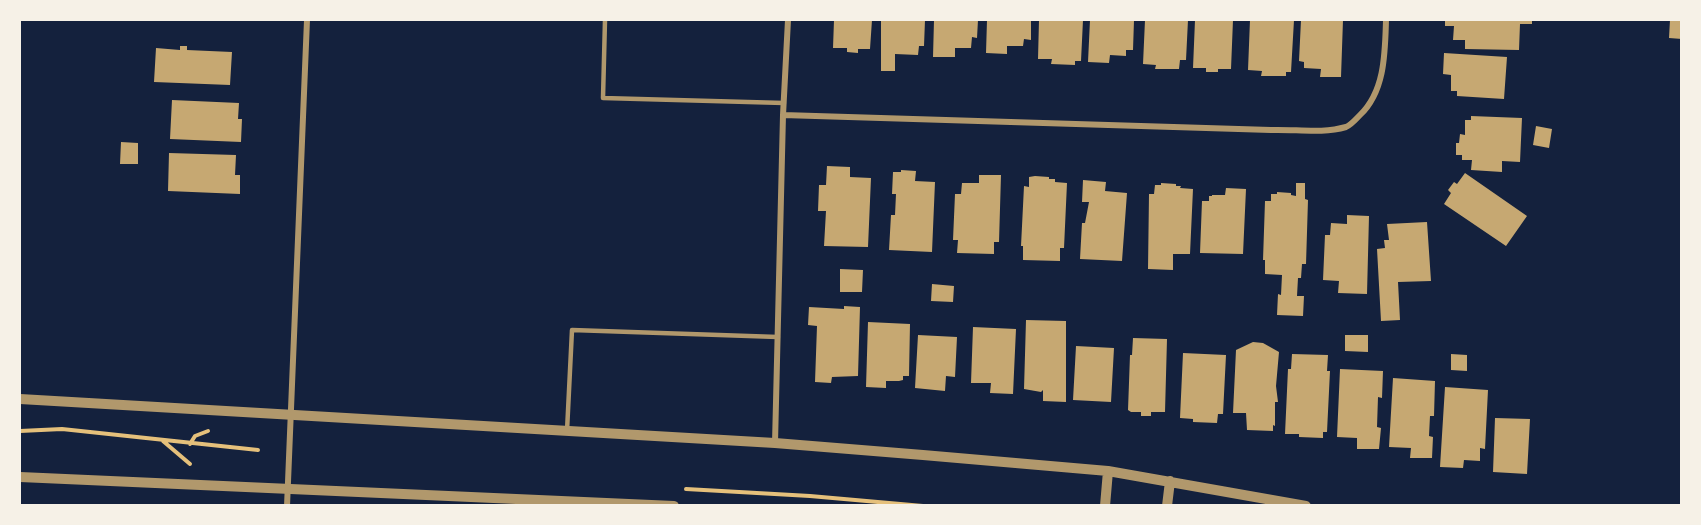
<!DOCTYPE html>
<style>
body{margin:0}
#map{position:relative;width:1701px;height:525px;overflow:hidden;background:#14213d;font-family:Arial,sans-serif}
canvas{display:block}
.frame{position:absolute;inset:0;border:21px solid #f6f1e7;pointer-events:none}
</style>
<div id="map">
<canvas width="1701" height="525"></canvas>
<div class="frame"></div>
</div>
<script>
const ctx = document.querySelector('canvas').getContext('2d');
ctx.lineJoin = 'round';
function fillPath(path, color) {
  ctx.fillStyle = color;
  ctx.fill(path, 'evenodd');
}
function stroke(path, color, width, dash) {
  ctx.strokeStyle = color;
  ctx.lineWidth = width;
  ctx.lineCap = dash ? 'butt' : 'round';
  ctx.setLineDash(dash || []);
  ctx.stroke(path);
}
fillPath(new Path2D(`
 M834 20H872L870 49H858V53L847 52V48H833Z
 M881 20H925L924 46H919L918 55 895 54V71H881Z
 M934 20H978L977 38 972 37 971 48H955V57H933Z
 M987 20H1031V40L1024 39 1023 46H1007V54L986 53Z
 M1039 20H1083L1081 61H1075V65L1051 64 1052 59H1038Z
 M1090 20H1134L1133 50H1126V56L1110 55 1109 63 1088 62Z
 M1145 20H1188L1186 60H1180L1179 69H1155L1156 65 1143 64Z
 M1195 20H1233L1231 69H1218V72H1206V68H1193Z
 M1250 20H1294L1291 72H1286V76H1261L1262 71 1248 70Z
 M1301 20H1343L1341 77H1320L1321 69 1304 68V62L1299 61Z
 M1445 20H1532V24H1520L1519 50 1465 49V40H1453L1454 26H1445Z
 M1670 20H1682V39L1669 38Z
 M180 46H187V50L232 52 230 85 154 82 156 48 180 50Z
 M1444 53 1507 57 1504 99 1457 96V91H1451V75L1443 74Z
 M172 100 239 103 238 119H242L241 142 170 139Z
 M1471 116 1522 118 1520 162 1502 161V172L1471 170 1472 160H1462V155H1456V143H1459L1460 134 1465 135V120H1471Z
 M1536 126 1552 129 1549 148 1533 145Z
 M121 142 138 143V164H120Z
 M169 153 236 155 235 175H240V194L168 191Z
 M827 166 850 167V177L871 178 868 247 824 246 826 211H818L819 185H826Z
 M901 170 916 171 915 181 935 182 932 252 889 250 891 215H895L896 194H892L893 172H901Z
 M1465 173 1527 216 1506 246 1444 204 1451 193 1448 190 1454 182 1457 184Z
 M979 175H1001L999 242H994V254L957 253 958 240H953L955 194H961L962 183H979Z
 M1035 176 1049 177V179H1055V182L1067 183 1064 248H1060V261L1023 260V246H1021L1024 186 1029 187V177Z
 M1083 180 1106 182 1105 191 1127 193 1122 261 1080 259 1082 223H1085L1089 202H1082Z
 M1161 183 1176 184V186H1181L1180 188 1193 189 1190 254H1173V270L1148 269 1149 194H1154L1155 185H1161Z
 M1296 183H1305V199L1308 200 1306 264H1302L1301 278H1298L1297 296H1304L1303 316 1277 315 1278 294 1281 295 1282 275 1265 274V260H1263L1265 201H1271V194H1277V192L1291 193V195L1296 196Z
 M1226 188 1246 189 1243 254 1200 253 1202 201H1209V196H1212V195H1225Z
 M1347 215 1369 216 1367 294 1338 293 1339 281 1323 280 1325 235H1330L1331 223 1347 224Z
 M1427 222 1431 281 1398 282 1400 320 1381 321 1377 249 1385 248 1384 240H1389L1387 224Z
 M840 269 863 270 862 292H840Z
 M932 284 954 286 953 302 931 301Z
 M844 306 860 307 858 376 832 377 831 383 815 382 817 326 808 325 809 307 844 309Z
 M1026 320 1066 321V402L1043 401V390L1041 392 1024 389Z
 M868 322 910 324 909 376H903V380L899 381H886V388L866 387Z
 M973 327 1016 329 1013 394 990 393 991 383H971Z
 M918 335 957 337 955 377 946 376 945 391 915 388Z
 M1345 335H1368V352L1345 351Z
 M1133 338 1167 339 1165 412H1151V416H1141V412H1131L1128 410 1130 355H1132Z
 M1253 342 1263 343 1279 352 1276 386 1278 402H1275V426L1273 425V431L1247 430 1246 413H1233L1236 350Z
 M1076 346 1114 348 1111 402 1073 400Z
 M1183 353 1226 355 1223 414H1218L1217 423 1193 422V419L1180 418Z
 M1292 354 1328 355 1327 371H1330L1327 432H1323V438L1299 437V434H1285L1288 369H1291Z
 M1451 354 1467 355V371L1451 370Z
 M1340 369 1383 371 1382 398 1378 397 1377 427 1381 428 1379 449H1357V438L1337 437Z
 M1393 378 1435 381 1434 416H1430L1429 436 1433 437 1432 458H1410L1411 448 1389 447Z
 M1445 387 1488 390 1485 449 1480 448V461L1464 460 1463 468 1440 467Z
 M1495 418 1530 419 1527 474 1493 472Z`), '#c6a872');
stroke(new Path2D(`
 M20 431 62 429 258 450
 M163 441 190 464
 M190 444 195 436 208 431
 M686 489 810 496 923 506`), '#e5c07b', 4);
stroke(new Path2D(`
 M605 20 603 98 784 103
 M567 431 572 330 778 337`), '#b1986c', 4.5);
stroke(new Path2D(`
 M783 115 1271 130C1296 129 1322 134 1346 127 1351 125 1356 119 1360 115 1385 91 1385 53 1386 20
 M775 443 783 115 788 20
 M287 506 307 20`), '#b1986c', 6);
stroke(new Path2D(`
 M20 399 775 443 923 455 1108 471 1306 506
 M20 477 674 506
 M1105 506 1108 471
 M1167 506 1170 481`), '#b1986c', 10);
</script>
